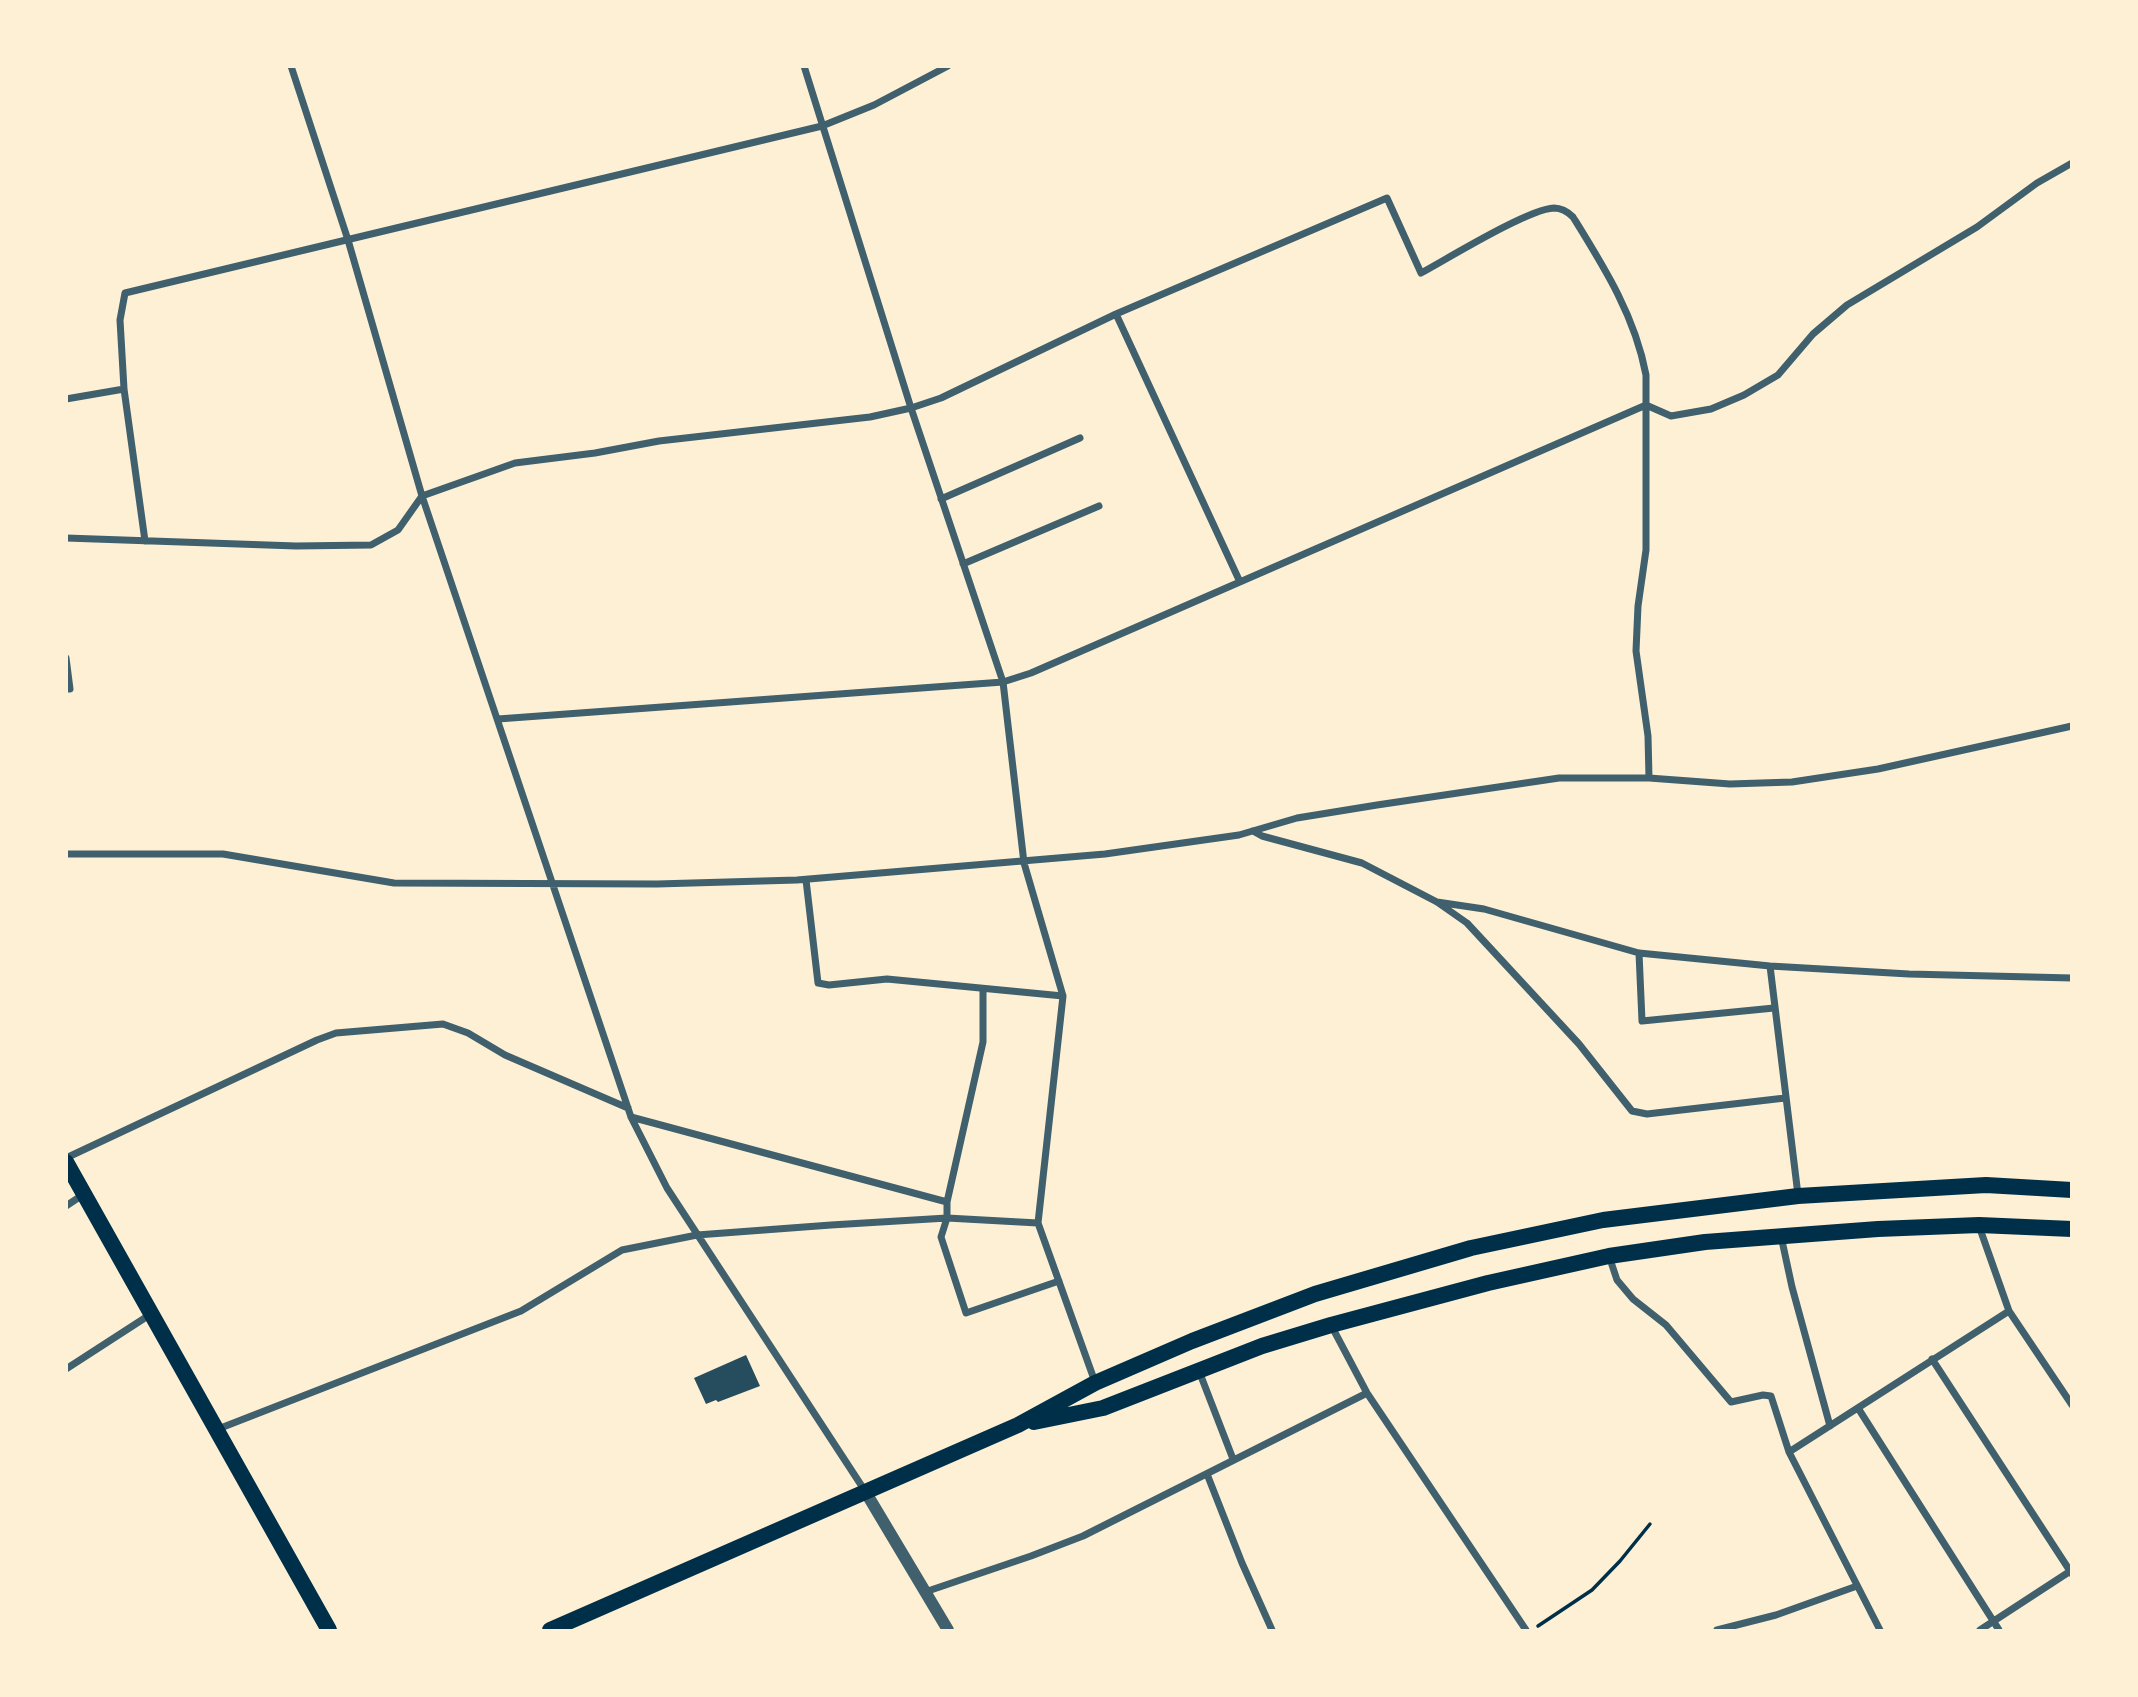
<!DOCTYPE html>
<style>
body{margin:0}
#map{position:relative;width:2138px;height:1697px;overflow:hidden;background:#fdf0d5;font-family:"Zilla Slab",serif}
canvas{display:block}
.frame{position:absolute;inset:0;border:68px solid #fdf0d5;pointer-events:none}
</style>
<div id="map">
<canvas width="2138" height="1697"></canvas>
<div class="frame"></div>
</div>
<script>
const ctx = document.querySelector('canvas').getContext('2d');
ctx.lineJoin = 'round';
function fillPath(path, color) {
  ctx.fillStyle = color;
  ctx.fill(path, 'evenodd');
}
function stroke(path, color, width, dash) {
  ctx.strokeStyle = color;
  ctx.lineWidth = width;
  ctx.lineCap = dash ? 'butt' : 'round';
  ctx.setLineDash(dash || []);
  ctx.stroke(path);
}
fillPath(new Path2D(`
 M746 1355 760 1386 718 1402 716 1400 706 1404 694 1378Z`), '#264d5e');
stroke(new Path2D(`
 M1538 1626 1592 1590 1620 1561 1650 1524`), '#003049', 3.5);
stroke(new Path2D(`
 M291 66 348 240 422 496 631 1117 667 1188 865 1491
 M804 66 911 408 1003 682 1024 863 1063 996 1038 1223 1095 1382
 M1116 314 1240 582
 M66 399 124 389
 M941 499 1080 438
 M66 538 296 546 371 545 398 530 422 496 515 463 595 453 659 441 870 417 911 408 941 398 1116 314 1387 198 1421 273C1447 259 1528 209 1554 208 1562 208 1567 211 1573 217 1604 267 1635 316 1646 375V550L1638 606 1636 651 1648 736 1649 778
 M145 541 124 389 120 320 125 293 822 126 874 105 948 66
 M963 564 1099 506
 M66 658 70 689H66
 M498 719 1003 682 1031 673 1646 405 1671 416 1711 409 1744 395 1778 375 1813 334 1847 305 1977 227 2037 183 2072 163
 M1253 831 1262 836 1362 863 1437 902 1467 923 1579 1044 1632 1111 1647 1114 1785 1098
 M66 854H223L394 883 657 884 797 880 1105 854 1239 835 1297 818 1377 805 1559 778H1649L1730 784 1792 782 1878 769 2072 726
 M806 880 818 983 829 985 887 979 1063 996
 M1437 902 1484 909 1639 953 1770 966 1909 974 2072 978
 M1639 953 1642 1021 1774 1008
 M1770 966 1798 1195
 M631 1117 947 1202V1218L941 1237 966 1313 1059 1281
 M66 1158 317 1040 336 1033 443 1024 468 1033 505 1055 628 1108
 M947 1202 983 1042V989
 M66 1206 84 1194
 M1979 1226 2009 1311 2072 1405
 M1781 1236 1792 1287 1830 1426
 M1609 1256 1617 1280 1633 1299 1666 1325 1731 1402 1763 1395 1771 1396 1789 1452 1880 1630
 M1331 1325 1367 1393 1526 1630
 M1932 1359 2072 1574
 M66 1369 151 1314
 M1199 1371 1233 1459
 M1858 1408 1999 1630
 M218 1429 521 1311 622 1250 697 1235 831 1225 947 1218 1038 1223
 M1789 1452 2009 1311
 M1207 1474 1242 1563 1272 1630
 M925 1592 1031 1556 1083 1536 1367 1393
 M1717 1630 1776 1615 1857 1586
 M1980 1630 2072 1570`), '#3f606c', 7);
stroke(new Path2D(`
 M865 1491 948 1630`), '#3f606c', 12);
stroke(new Path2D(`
 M66 1162 329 1630
 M1034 1422 1103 1408 1262 1346 1331 1325 1488 1283 1609 1256 1705 1242 1878 1229 1979 1225 2072 1229
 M550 1630 1018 1425 1095 1383 1192 1341 1315 1294 1471 1248 1603 1220 1798 1196 1986 1185 2072 1190`), '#003049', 16);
</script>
